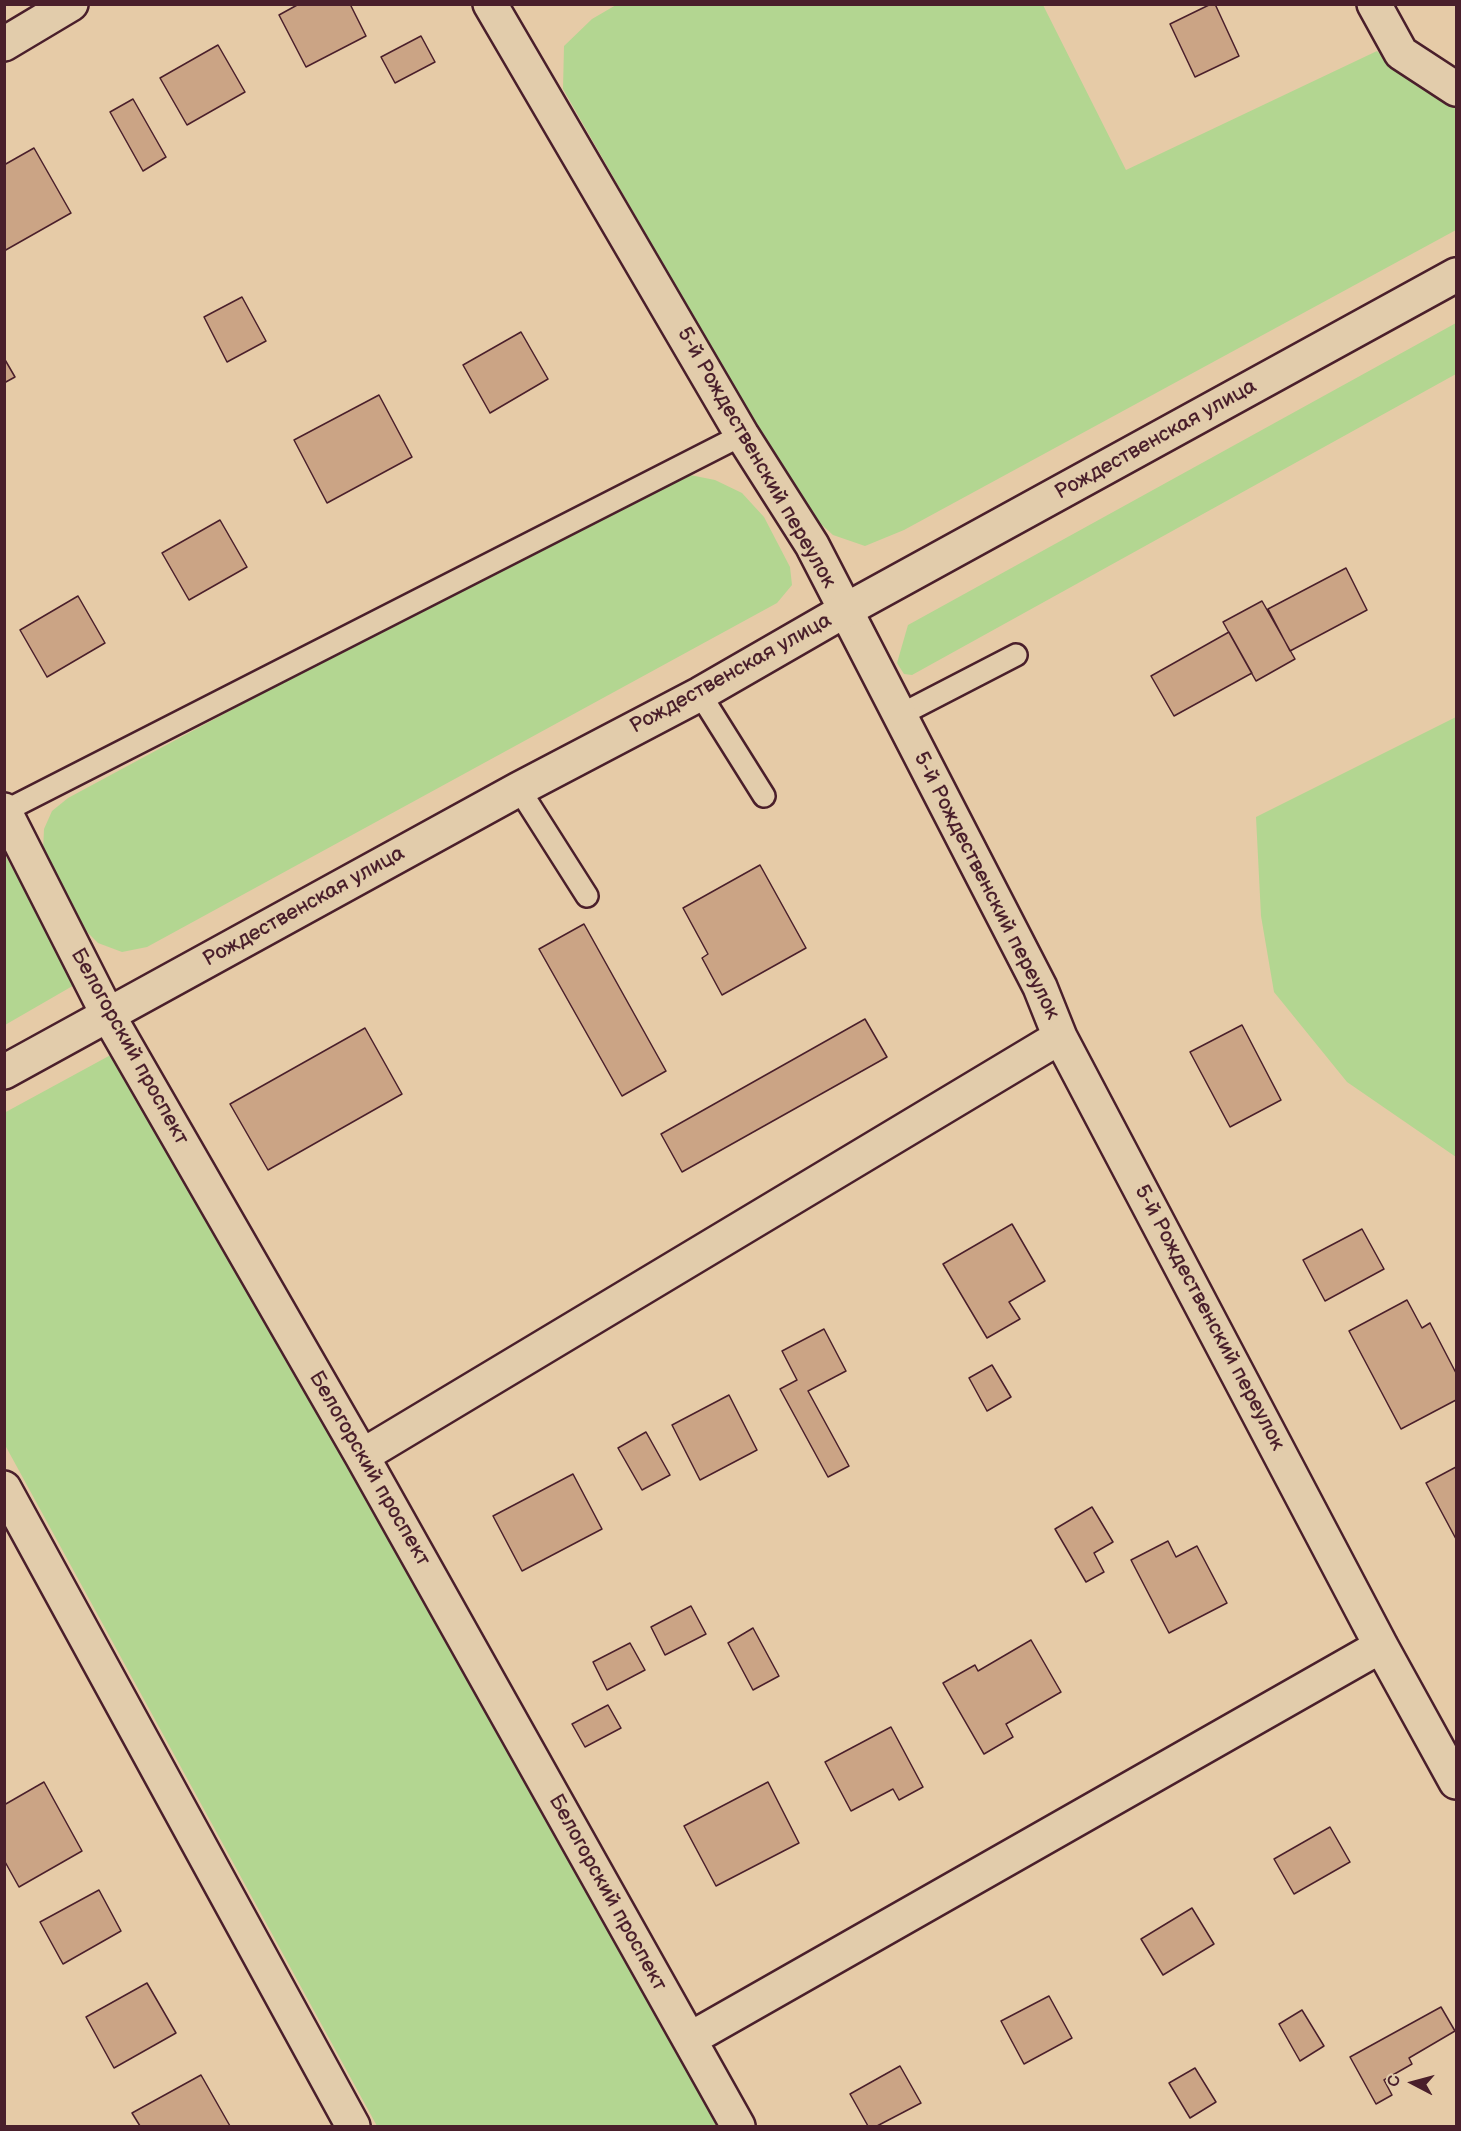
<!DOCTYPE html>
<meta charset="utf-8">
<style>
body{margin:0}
#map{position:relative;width:1461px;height:2131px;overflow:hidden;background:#e6cba7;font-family:"Balsamiq Sans",sans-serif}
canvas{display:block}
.frame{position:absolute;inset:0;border:6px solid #4a1f2b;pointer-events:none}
.north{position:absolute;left:1383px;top:2053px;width:60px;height:60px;-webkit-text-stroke:4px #e2ccab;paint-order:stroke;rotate:276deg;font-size:16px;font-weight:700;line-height:24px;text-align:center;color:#4a1f2b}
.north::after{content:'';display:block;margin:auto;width:21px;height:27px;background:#4a1f2b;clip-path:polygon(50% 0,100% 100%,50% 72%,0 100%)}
</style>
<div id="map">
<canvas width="1461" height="2131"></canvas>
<div class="frame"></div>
<div class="north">С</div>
</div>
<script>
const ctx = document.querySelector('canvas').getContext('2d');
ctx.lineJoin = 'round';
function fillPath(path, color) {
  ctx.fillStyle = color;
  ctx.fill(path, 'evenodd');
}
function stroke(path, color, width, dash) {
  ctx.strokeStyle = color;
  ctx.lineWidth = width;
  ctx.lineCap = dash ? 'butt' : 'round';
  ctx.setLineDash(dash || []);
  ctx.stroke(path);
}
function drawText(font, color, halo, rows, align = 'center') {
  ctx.font = font + ' "Balsamiq Sans",sans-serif';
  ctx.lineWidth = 4.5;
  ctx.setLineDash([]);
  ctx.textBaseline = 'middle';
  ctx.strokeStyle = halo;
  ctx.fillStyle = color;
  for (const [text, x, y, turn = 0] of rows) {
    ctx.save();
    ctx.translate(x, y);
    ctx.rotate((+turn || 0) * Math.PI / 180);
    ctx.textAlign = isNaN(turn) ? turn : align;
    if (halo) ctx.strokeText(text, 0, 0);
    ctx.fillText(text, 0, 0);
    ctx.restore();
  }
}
fillPath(new Path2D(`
 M616 5H1043L1126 170 1377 51C1401 73 1423 97 1456 103V230L904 530 865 546 833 535 802 507 563 89 564 46 592 19Z
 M1456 323V374L912 675 904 674 897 663 908 625Z
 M690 475 715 480 742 493 764 517 790 567 792 585 777 603 147 947 122 952 98 943 81 926 43 851 44 829 52 811 68 798 660 479Z
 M1456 717V1157L1347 1082 1274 992 1261 916 1256 817Z
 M4 853 76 984 5 1025H4Z
 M118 1051 721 2126H377L5 1445 4 1113Z`), '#b3d691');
const building = new Path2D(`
 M299 4H350L366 36 306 67 279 15Z
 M1211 4H1215L1239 56 1195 77 1170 24Z
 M421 36 435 62 395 83 381 57Z
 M218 45 245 92 187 125 160 78Z
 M133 99 166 157 143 171 110 112Z
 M34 148 71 213 4 251V165Z
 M242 297 266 341 227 362 204 317Z
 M521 332 548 379 490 413 463 365Z
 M4 358 15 377 4 383Z
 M379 395 412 457 327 503 294 440Z
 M220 520 247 567 189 600 162 553Z
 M1346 568 1367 610 1290 651 1268 609Z
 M78 596 105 643 47 677 20 630Z
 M1262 601 1295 659 1256 681 1223 622Z
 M1229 632 1252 673 1174 716 1151 676Z
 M760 865 806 948 722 995 702 958 708 954 683 908Z
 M584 924 666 1071 622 1096 539 949Z
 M865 1019 887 1057 682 1172 661 1134Z
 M1242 1025 1281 1100 1230 1127 1190 1052Z
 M365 1028 402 1094 268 1170 230 1104Z
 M1012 1224 1045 1281 1009 1302 1020 1319 987 1338 943 1264Z
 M1362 1229 1384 1269 1325 1301 1303 1260Z
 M1407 1300 1422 1328 1430 1323 1456 1373V1400L1401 1429 1349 1331Z
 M824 1329 846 1371 808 1391 849 1466 828 1477 780 1389 797 1380 782 1351Z
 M992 1365 1011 1397 987 1411 969 1378Z
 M729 1395 757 1450 700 1480 672 1425Z
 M646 1432 670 1475 642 1490 618 1448Z
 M1456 1467V1539L1426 1483Z
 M573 1474 602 1529 522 1571 493 1516Z
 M1092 1507 1113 1542 1094 1553 1104 1572 1086 1582 1055 1529Z
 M1168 1541 1176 1557 1197 1546 1227 1603 1169 1633 1131 1560Z
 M691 1606 706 1634 665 1655 651 1627Z
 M753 1628 779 1676 753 1690 728 1643Z
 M1031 1640 1061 1692 1006 1724 1013 1737 984 1754 943 1683 975 1665 978 1671Z
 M630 1643 645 1670 607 1690 593 1662Z
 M608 1705 621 1728 585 1747 572 1724Z
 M891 1727 923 1787 899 1800 893 1789 851 1811 825 1762Z
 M44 1782 82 1851 19 1887 4 1860V1805Z
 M768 1782 799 1843 716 1886 684 1826Z
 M1330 1827 1350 1862 1294 1894 1274 1859Z
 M99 1890 121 1931 63 1964 40 1922Z
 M1192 1908 1214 1944 1163 1975 1141 1939Z
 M147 1983 176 2033 114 2068 86 2017Z
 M1049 1996 1072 2038 1024 2064 1001 2021Z
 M1441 2007 1455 2031 1409 2058 1412 2064 1384 2080 1392 2095 1376 2104 1350 2057Z
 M1302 2010 1324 2046 1300 2061 1279 2024Z
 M900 2066 921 2103 877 2126H868L850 2094Z
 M1195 2068 1216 2102 1190 2118 1169 2083Z
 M201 2075 230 2126H140L132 2113Z`);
fillPath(building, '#cba485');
stroke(building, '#4a1f2b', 1.5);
const service = new Path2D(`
 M700 694 764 796
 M900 715 1016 655
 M519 789 587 896
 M5 811 742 435`);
const minor = new Path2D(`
 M490 4 742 435 812 545 1040 987 1060 1037 1381 1646 1456 1782
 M1374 4 1401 53 1456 89
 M4 44 71 4
 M108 1015 362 1456 738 2126
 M362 1456 1060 1037
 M4 1488 353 2126
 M690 2039 1381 1646`);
const tertiary = new Path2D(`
 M4 810 108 1015`);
const secondary = new Path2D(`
 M4 1072 519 789 700 694 844 611 1456 275`);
stroke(service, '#4a1f2b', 26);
stroke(minor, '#4a1f2b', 38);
stroke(tertiary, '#4a1f2b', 38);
stroke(secondary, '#4a1f2b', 38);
stroke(service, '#e2ccab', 21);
stroke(minor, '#e2ccab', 33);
stroke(tertiary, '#e2ccab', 33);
stroke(secondary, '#e2ccab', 33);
drawText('21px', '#4a1f2b', '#e2ccab', [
 ["Рождественская улица",1156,440,-29],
 ["5-й Рождественский переулок",756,458,60],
 ["Рождественская улица",731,674,-29],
 ["5-й Рождественский переулок",986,886,63],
 ["Рождественская улица",304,907,-29],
 ["Белогорский проспект",129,1047,61],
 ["5-й Рождественский переулок",1209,1318,62],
 ["Белогорский проспект",369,1469,60],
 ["Белогорский проспект",607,1893,61]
]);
</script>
